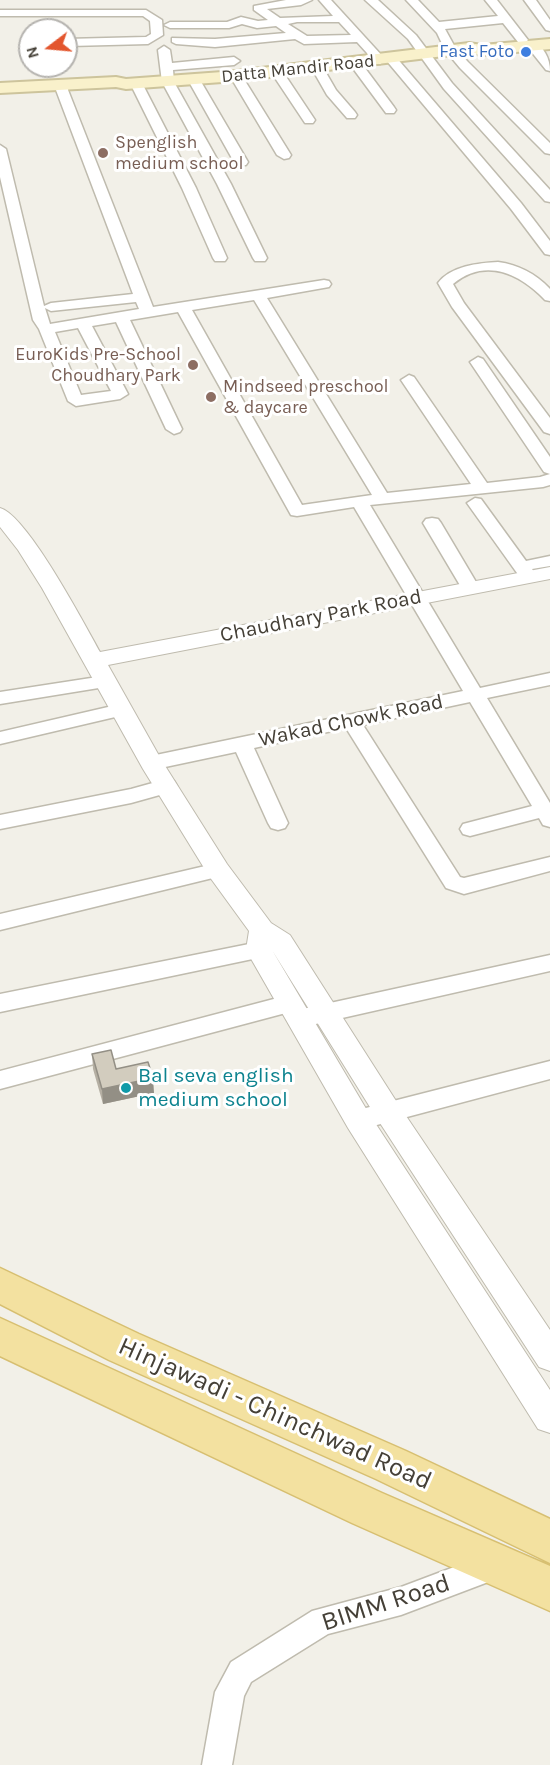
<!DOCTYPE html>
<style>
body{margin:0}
#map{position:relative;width:550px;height:1765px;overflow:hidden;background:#f2f0e8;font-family:Karla,sans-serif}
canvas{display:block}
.north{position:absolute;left:18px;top:18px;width:60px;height:60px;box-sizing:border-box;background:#fff;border:2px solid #b5b3af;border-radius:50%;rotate:254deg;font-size:16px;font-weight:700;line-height:24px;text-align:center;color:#454037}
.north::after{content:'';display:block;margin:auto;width:21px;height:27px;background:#e3562e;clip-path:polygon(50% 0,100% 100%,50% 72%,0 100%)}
</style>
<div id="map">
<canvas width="550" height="1765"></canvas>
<div class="north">N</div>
</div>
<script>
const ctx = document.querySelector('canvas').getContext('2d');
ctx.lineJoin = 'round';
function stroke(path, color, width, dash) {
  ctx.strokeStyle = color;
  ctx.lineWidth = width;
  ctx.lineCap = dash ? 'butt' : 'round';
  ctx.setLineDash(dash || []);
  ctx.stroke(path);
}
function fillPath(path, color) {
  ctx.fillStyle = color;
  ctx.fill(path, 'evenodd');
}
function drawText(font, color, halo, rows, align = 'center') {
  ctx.font = font + ' Karla,sans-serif';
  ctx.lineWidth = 6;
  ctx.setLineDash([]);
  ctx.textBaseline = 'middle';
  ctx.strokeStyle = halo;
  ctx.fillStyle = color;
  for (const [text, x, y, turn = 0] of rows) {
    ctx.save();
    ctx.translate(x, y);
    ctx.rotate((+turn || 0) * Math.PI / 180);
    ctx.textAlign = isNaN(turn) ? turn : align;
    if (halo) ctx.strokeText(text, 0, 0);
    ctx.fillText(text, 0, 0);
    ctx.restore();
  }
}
const minor = new Path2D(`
 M286 0H312L301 5 267 9 280 18 333 16 319 0H331L385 59 391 55 395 56 521 203 550 241V255L545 254 511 209 386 60 380 64 376 63 357 42 304 44 295 39 215 47 176 44 172 42V38L215 39 286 33 276 26 257 28 242 24 229 28H170L164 25 170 22H227L241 17 258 21 268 20 254 10V6ZM297 22H339L351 35 307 36 288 24Z
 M365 0H378L416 35 452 83 550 190V202L545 201 444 89 408 39Z
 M406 0H418L439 22 498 16 485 0H497L528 40 526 42H518L503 23 445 29 456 49 468 62 550 143V154L545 153 460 68 445 50 437 33Z
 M524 0H536L550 20V31L546 30Z
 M0 10H146L162 20 163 35 148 44 70 46 66 45V39L146 37 151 34 150 21 143 16H0Z
 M532 41C544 46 550 59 550 71L546 70 526 45Z
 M164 46 170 50 172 63 234 57 240 61 234 65 173 70 174 82 231 184 267 258 265 261H255L253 258 217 184 162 82 158 50Z
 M355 59 359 60 394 107 396 110 394 113H386L349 63Z
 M317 63 321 64 336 90 355 112 357 115 355 118H347L327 95 311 67Z
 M277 68 281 69 315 120 313 123H305L271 72Z
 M236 72 242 76 291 155 289 158 284 159 277 155 230 76Z
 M194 76 200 80 248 162 246 165H236L234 162 188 80Z
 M136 79 142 83 196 188 227 258 225 261H215L213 258 182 188 130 83Z
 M63 81 69 85 68 90 153 307 324 280 329 281 331 284 329 287 267 298 387 493 471 484 401 380 409 375 414 377 487 483 540 477 550 474V485L543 487 370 505 480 688 550 673V685L487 698 550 803V827L543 825 539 818 470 836 463 834 460 829 463 824 532 806 470 702 363 725 460 877 464 878 550 857V871L464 894 446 888 346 728 254 748 288 823 285 828 278 830 271 828 268 823 236 752 151 770 144 768 141 763 144 758 151 756 463 691 354 507 297 516 291 515 178 312 130 320 182 429 180 432 174 434 166 429 116 322 92 326 128 394 120 399 76 406 68 401 39 329 33 320 0 177V145L6 149 44 306 51 303 133 294 56 90 59 82ZM254 300 372 495 302 505 192 310ZM136 302 139 309 50 324 45 308 51 311ZM78 328 111 391 81 395 55 332Z
 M498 262C519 265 535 273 550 289V301L545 300C520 274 486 257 453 284L464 303 550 418V434L544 432 452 307 438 283C451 266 478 263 498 262Z
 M478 357 483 359 550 457V474L544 472 470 362Z
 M475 498 481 499 526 561 550 556V566L532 569 537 576 534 580H522L467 503Z
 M432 518 438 519 441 523 479 587 476 591H464L461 587 423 523 426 519Z
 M104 676 111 678 113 682 111 686 0 704V692Z
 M121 704 128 706 131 710 128 714 0 744V732Z
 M167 779 174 781 177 786 174 791 131 803 0 829V815L131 789Z
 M218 863 225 865 228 870 225 875 0 930V914Z
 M259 942 267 944 270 950 267 956 0 1012V994Z
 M550 955V971L298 1028 290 1025 287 1019 290 1013 298 1010Z
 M289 995 297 998 300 1004 297 1010 0 1089V1071Z
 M550 1061V1079L358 1130 350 1127 346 1120 350 1113 358 1110Z
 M494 1552 504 1556 508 1566 504 1576 401 1615 328 1634 251 1682 244 1696 232 1765H202L215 1692 231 1662 312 1611 401 1587Z`);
const tertiary = new Path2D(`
 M0 508C27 515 85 625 100 652L550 567V579L108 665 162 761 227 864 271 923 290 935 398 1104 550 1330V1371L539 1367 378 1120 272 950 368 1112 550 1390V1433L538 1429 348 1128 246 950 249 931 209 876 143 769 42 588 18 550 0 527Z`);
const secondary = new Path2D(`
 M550 39V49L482 55 469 53 236 81 126 89 116 87 0 93V83L116 77 126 79 236 71 469 43 482 45Z`);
const primary = new Path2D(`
 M0 1268 139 1334 406 1451 550 1519V1563L376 1479 109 1360 0 1304Z
 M0 1318 382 1493 550 1566V1611L352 1523 0 1356Z`);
stroke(minor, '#bfbbae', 3);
stroke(tertiary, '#bfbbae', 2);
stroke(secondary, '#cdc49c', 4);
stroke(primary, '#d7bf71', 3);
fillPath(minor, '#fff');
fillPath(tertiary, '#fff');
fillPath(secondary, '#f9f1cb');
fillPath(primary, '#f3e1a0');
fillPath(new Path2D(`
 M92 1054 154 1093 103 1104 93 1069Z`), '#b5afa3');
fillPath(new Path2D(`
 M153 1078 154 1093 103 1104 102 1089Z`), '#938f85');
const building = new Path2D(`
 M111 1050 116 1069 148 1062 153 1078 102 1089 92 1054Z`);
fillPath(building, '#d2ccbe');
stroke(building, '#938f85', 1.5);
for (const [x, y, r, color] of [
 [526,52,6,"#3f7fe0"],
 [103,153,6,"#8d6e63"],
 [193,365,6,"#8d6e63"],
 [211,397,6,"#8d6e63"],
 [126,1088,6,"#0f9aa8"]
]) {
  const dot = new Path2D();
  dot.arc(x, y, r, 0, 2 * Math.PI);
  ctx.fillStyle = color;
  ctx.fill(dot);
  stroke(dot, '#fff', 2);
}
drawText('18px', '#366cbe', '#fff', [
 ["Fast Foto",514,52]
], 'right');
drawText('18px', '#454037', '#fff', [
 ["Datta Mandir Road",298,69,-6]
]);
drawText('18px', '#785e54', '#fff', [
 ["Spenglish",115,143],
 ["medium school",115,164],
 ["EuroKids Pre-School",181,355,"right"],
 ["Choudhary Park",181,376,"right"],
 ["Mindseed preschool",223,387],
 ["& daycare",223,408]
], 'left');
drawText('21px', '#454037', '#fff', [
 ["Chaudhary Park Road",321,616,-11],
 ["Wakad Chowk Road",351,721,-12]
]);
drawText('21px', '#0d838f', '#fff', [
 ["Bal seva english",138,1076],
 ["medium school",138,1100]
], 'left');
drawText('26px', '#454037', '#fff', [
 ["Hinjawadi - Chinchwad Road",275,1414,24],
 ["BIMM Road",386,1603,-18]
]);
</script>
